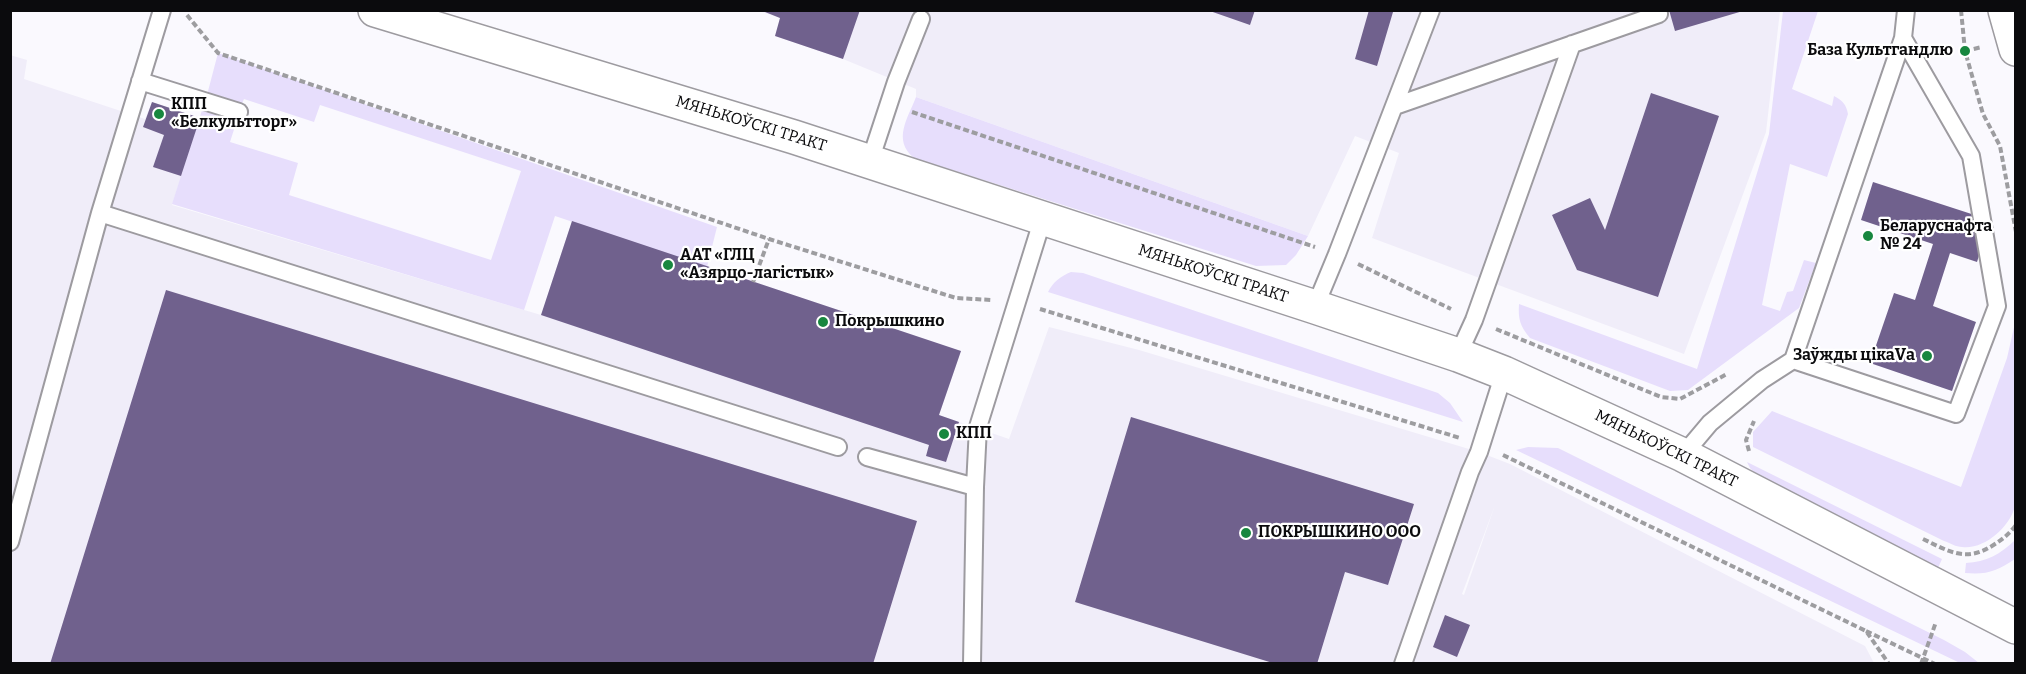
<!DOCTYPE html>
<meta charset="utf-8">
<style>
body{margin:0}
#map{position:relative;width:2026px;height:674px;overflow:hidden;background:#faf9fe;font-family:Bitter,serif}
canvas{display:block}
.frame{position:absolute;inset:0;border:12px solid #0b0b0d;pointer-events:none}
</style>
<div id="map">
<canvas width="2026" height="674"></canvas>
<div class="frame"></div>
</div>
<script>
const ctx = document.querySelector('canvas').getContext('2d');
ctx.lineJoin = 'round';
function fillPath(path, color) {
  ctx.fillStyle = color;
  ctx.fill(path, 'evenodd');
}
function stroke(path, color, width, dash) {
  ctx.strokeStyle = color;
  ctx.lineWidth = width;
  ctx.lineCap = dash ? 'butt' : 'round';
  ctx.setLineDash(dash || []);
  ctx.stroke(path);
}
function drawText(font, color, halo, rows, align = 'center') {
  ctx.font = font + ' Bitter,serif';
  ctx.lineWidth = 4.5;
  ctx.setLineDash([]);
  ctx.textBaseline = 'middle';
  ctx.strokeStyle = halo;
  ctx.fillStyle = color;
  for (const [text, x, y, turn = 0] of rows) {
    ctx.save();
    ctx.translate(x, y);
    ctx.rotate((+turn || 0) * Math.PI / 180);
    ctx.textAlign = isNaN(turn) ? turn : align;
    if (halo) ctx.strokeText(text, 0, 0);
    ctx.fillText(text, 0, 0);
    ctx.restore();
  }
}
fillPath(new Path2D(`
 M759 11H1780L1766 132 1684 354 1372 238 1399 153 1355 136 1308 236 916 97V89L843 59 775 36 780 18Z
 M10 55 27 60 24 79 145 119 152 102 200 118 172 205 541 315 572 221 961 351 939 415 1009 439 1049 327 1139 350 1479 452 1510 464 1865 646 1874 663H11ZM1495 505 1464 595 1462 594Z`), '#f0edf9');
fillPath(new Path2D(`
 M1783 11H1818L1792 89 1832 106 1834 96C1843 101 1846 104 1848 114L1827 177 1790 164 1762 305 1780 311 1787 292 1793 291 1804 260 1816 263 1799 308 1688 390 1670 391 1530 338C1520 326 1518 319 1519 304L1697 369 1769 134Z
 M218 53 717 227 707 267 555 216 524 310 172 204 203 107 238 117 230 142 298 163 289 195 491 260 521 171 320 105 314 122 244 99 241 106 207 95Z
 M916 97 1308 236 1296 255 1286 265 1256 266 914 158C892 140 908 118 916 97Z
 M1071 272 1083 273 1438 393 1450 403 1463 422 1048 292C1053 282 1061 276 1071 272Z
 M2015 323V506C2010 527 1984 550 1962 547 1956 547 1950 543 1944 541L1753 447V432L1772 411 1961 487 2007 358Z
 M1528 447 1558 448 1944 640 1965 652 1979 663H1960L1516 450Z
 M1747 462 1942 559 1938 568 1760 479 1750 468Z
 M2015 540V559C1997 571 1987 575 1965 573L1966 563C1986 562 2001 554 2015 540Z`), '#e7defc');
fillPath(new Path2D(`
 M760 10H860L843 59 775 36 780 18Z
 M1207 10H1255L1250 25Z
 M1369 10 1393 12 1377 66 1355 59Z
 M1669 10H1743V11L1675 31Z
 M1651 93 1719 116 1658 297 1577 270 1552 215 1590 198 1605 230Z
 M152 102 200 118 181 176 153 167 164 135 143 127Z
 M1873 182 1990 220 1977 262 1950 253 1933 306 1976 322 1952 391 1870 363 1894 293 1915 300 1933 244 1861 220Z
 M572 221 961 351 939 415 959 422 946 462 926 456 929 445 541 315Z
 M166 290 917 521 873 664H50Z
 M1131 417 1414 504 1388 585 1345 572 1317 664H1276L1075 602Z
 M1445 615 1470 625 1457 657 1433 647Z`), '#70618d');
const service = new Path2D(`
 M140 81 239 112
 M1395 106 1659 14
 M870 161 896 82 921 19
 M100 213 162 10
 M1315 307 1337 254 1431 10
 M1458 355 1474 320 1572 44
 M1793 360 1956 414 1997 306 1971 156 1903 38
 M1683 455 1710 423 1762 380 1793 360 1903 38 1906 10
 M867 457 975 487
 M10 542 100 213 838 447
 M972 664 975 487 978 427 1043 218
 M1403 664 1470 472 1479 452 1504 373`);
const tertiary = new Path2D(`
 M375 10 794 137 1315 307 1458 355 1504 373 1683 455 2016 627`);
const secondary = new Path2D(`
 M2005 10 2016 49`);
stroke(service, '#9d9ba0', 20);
stroke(tertiary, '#9d9ba0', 36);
stroke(secondary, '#9d9ba0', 36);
stroke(new Path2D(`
 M1961 10 1965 51 1983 114 2000 146 2016 232
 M187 15 218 53 769 239 956 298 991 300
 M1965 51 1982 47
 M912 112 1315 247
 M1358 264 1451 309
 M753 282 769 239
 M1040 309 1460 438
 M1496 329 1661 397 1680 399 1727 374
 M1749 451 1746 440 1754 421
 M1503 455 1866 631 1889 664
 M1923 539C1950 552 1967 563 1995 544 2003 539 2010 533 2016 525
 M1866 631 1935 664
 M1921 664 1936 622`), '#9d9da0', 4, [6, 3]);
stroke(service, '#fff', 16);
stroke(tertiary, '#fff', 33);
stroke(secondary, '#fff', 33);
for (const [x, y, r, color] of [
 [1965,51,6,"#18873f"],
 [159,114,6,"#18873f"],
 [1868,236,6,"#18873f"],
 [668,265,6,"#18873f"],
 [823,322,6,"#18873f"],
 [1927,356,6,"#18873f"],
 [944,434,6,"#18873f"],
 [1246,533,6,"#18873f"]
]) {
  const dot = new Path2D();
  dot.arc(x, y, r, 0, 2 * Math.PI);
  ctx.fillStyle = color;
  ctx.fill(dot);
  stroke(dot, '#fff', 2);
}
drawText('bold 16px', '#0b0b0d', '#fff', [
 ["База Культгандлю",1953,51,"right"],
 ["КПП",171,105],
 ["«Белкультторг»",171,123],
 ["Беларуснафта",1880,227],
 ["№ 24",1880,245],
 ["ААТ «ГЛЦ",680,256],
 ["«Азярцо-лагістык»",680,274],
 ["Покрышкино",835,322],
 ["Заўжды цікаVа",1915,356,"right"],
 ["КПП",956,434],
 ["ПОКРЫШКИНО ООО",1258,533]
], 'left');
drawText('16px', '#0b0b0d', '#fff', [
 ["МЯНЬКОЎСКІ ТРАКТ",751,124,17],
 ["МЯНЬКОЎСКІ ТРАКТ",1213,274,18],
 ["МЯНЬКОЎСКІ ТРАКТ",1666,449,26]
]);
</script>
